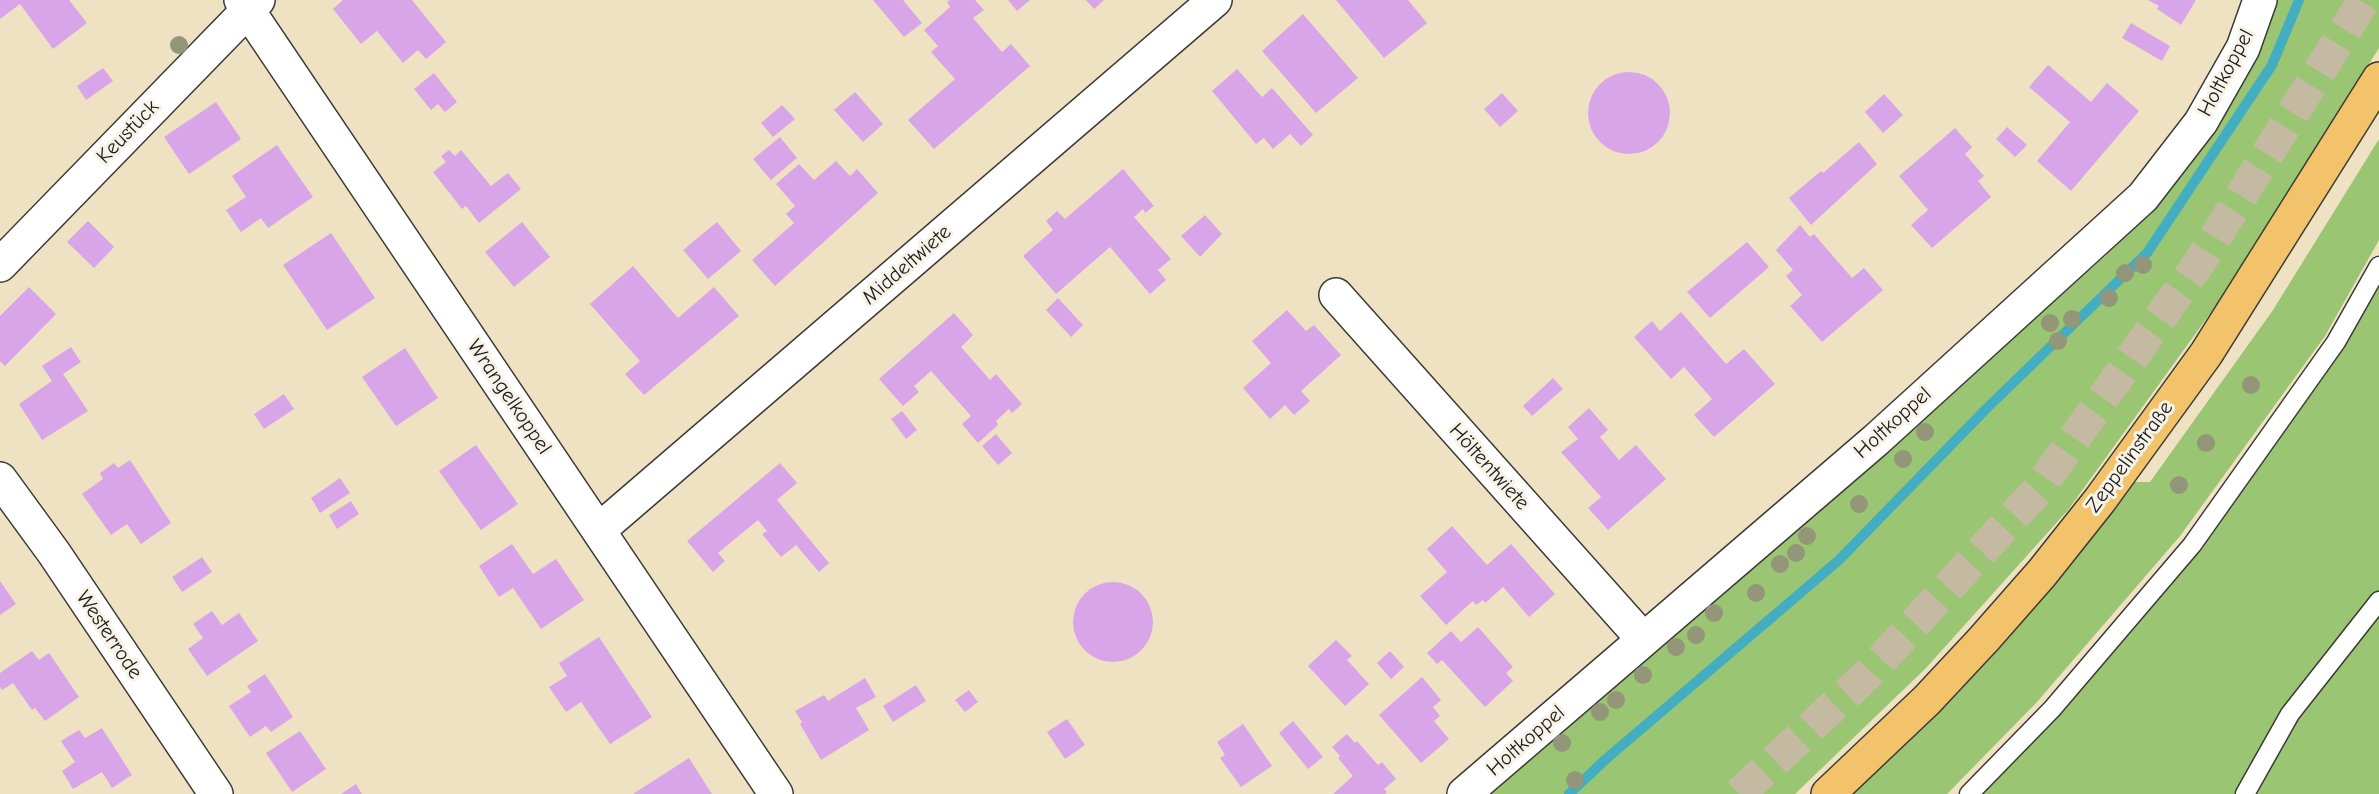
<!DOCTYPE html>
<meta charset="utf-8">
<style>
body{margin:0}
canvas{display:block;background:#eee2c3}
</style>
<canvas width="2379" height="794"></canvas>
<script>
const ctx = document.querySelector('canvas').getContext('2d');
ctx.lineJoin = 'round';
function fillPath(path, color) {
  ctx.fillStyle = color;
  ctx.fill(path, 'evenodd');
}
function stroke(path, color, width, dash) {
  ctx.strokeStyle = color;
  ctx.lineWidth = width;
  ctx.lineCap = dash ? 'butt' : 'round';
  ctx.setLineDash(dash || []);
  ctx.stroke(path);
}
function drawText(font, color, halo, rows, align = 'center') {
  ctx.font = font + ' "Comic Neue",sans-serif';
  ctx.lineWidth = 6;
  ctx.setLineDash([]);
  ctx.textBaseline = 'middle';
  ctx.strokeStyle = halo;
  ctx.fillStyle = color;
  for (const [text, x, y, turn = 0] of rows) {
    ctx.save();
    ctx.translate(x, y);
    ctx.rotate((+turn || 0) * Math.PI / 180);
    ctx.textAlign = isNaN(turn) ? turn : align;
    if (halo) ctx.strokeText(text, 0, 0);
    ctx.fillText(text, 0, 0);
    ctx.restore();
  }
}
fillPath(new Path2D(`
 M2277 0H2379V48L2230 286 2068 510 1926 668 1795 794H1489L1656 652 2103 258 2160 203 2213 129 2260 52Z
 M2379 139V240L2325 336 2180 536 2037 702 1947 794H1847L2090 535 2135 482H2150L2273 310Z
 M2379 285V794H1980L2062 711 2199 549 2344 345Z`), '#9ac572');
stroke(new Path2D(`
 M1569 794 1606 759 1839 560 1985 410 2147 253 2272 65 2299 0`), '#43aec2', 10);
fillPath(new Path2D(`
 M0 0H69L87 23 53 49 20 4 0 19Z
 M343 0H412L446 42 426 59 418 50 403 63 377 31 361 44 333 9Z
 M873 0H903L922 23 904 37Z
 M950 0H975L984 10 973 18 1002 52 1011 44 1030 66 934 149 908 120 955 79 931 52 938 46 924 30 950 7 947 2Z
 M1008 0H1030L1017 11Z
 M1086 0H1104L1094 9Z
 M1336 0H1408L1427 23 1384 58Z
 M2148 0H2196L2181 25 2157 9 2159 6Z
 M1303 14 1358 78 1316 113 1262 51Z
 M2131 23 2170 46 2162 61 2122 38Z
 M2048 65 2091 102 2107 83 2139 111 2071 191 2037 161 2070 122 2029 87Z
 M103 68 113 81 86 100 77 86Z
 M1237 69 1262 97 1272 88 1313 135 1301 146 1290 134 1273 149 1264 138 1256 144 1212 91Z
 M1588 113a41 41 0 1 1 82 0a41 41 0 1 1-82 0Z
 M434 73 457 102 445 112 438 104 431 110 414 89Z
 M855 92 883 124 863 142 834 110Z
 M1502 93 1518 111 1500 127 1484 109Z
 M1884 94 1903 115 1883 133 1865 112Z
 M216 102 241 139 189 174 164 137Z
 M782 105 795 119 773 137 761 123Z
 M2007 127 2027 145 2015 157 1996 139Z
 M1955 128 1972 147 1965 154 1984 176 1978 181 1991 197 1932 248 1911 225 1928 210 1899 176Z
 M780 137 797 158 771 180 753 159Z
 M1859 142 1877 164 1811 225 1789 198 1821 171 1823 173Z
 M277 145 313 197 268 228 261 218 241 232 226 210 246 197 232 176Z
 M449 150 455 156 461 150 491 186 508 173 521 189 479 223 466 206 462 209 433 172 446 162 441 156Z
 M836 161 850 176 857 169 878 193 775 286 752 260 794 223 786 214 795 206 776 184 799 164 814 180Z
 M1123 169 1154 206 1145 213 1143 209 1134 217 1171 259 1158 270 1166 280 1150 294 1110 247 1056 294 1023 256 1053 230 1046 221 1057 211 1065 219Z
 M1205 215 1222 234 1200 257 1181 236Z
 M88 221 114 247 94 268 67 242Z
 M522 222 550 257 514 287 485 252Z
 M717 222 741 251 708 279 683 250Z
 M1800 225 1810 237 1814 234 1852 278 1864 268 1883 290 1822 342 1790 306 1802 295 1786 276 1793 270 1776 250Z
 M331 233 375 298 327 330 283 265Z
 M1747 242 1769 267 1710 318 1687 292Z
 M633 266 678 318 714 287 739 316 644 395 625 374 640 361 590 304Z
 M29 287 56 314 5 366 0 361V316Z
 M1058 298 1083 325 1071 337 1046 310Z
 M1287 310 1306 331 1314 325 1341 355 1301 391 1310 401 1294 415 1285 405 1270 419 1243 388 1271 363 1252 341Z
 M1681 312 1726 364 1744 349 1775 384 1714 437 1694 415 1712 399 1684 367 1671 379 1634 337 1652 321 1660 331Z
 M954 313 973 335 961 347 990 380 996 374 1022 404 1012 413 1009 409 996 421 998 425 978 443 962 424 971 416 931 371 914 386 919 392 903 406 879 379Z
 M71 347 81 362 63 374 88 411 42 440 19 404 52 381 42 366Z
 M405 348 438 398 396 426 362 377Z
 M1553 378 1563 389 1532 416 1523 406Z
 M284 394 294 409 264 429 254 414Z
 M1589 408 1608 430 1600 437 1619 460 1636 445 1666 479 1608 530 1588 508 1601 497 1561 452 1578 439 1568 427Z
 M902 411 917 430 906 439 891 419Z
 M996 434 1012 453 998 465 982 446Z
 M476 445 518 504 481 530 439 471Z
 M130 460 171 523 141 544 127 524 111 535 82 494 103 479 100 473 114 463 118 468Z
 M780 463 797 483 777 500 829 563 819 572 796 545 781 557 762 534 767 531 758 520 718 553 725 561 713 572 687 541Z
 M340 478 350 493 320 513 311 498Z
 M351 501 359 514 337 529 329 515Z
 M1452 526 1487 565 1511 544 1555 594 1529 617 1503 587 1485 603 1483 600 1476 605 1473 601 1446 625 1420 596 1447 572 1427 549Z
 M512 544 533 574 556 559 584 600 541 629 513 588 499 597 479 566Z
 M202 557 212 572 182 592 172 577Z
 M0 581 16 604 0 615Z
 M1073 622a40 40 0 1 1 80 0a40 40 0 1 1-80 0Z
 M212 611 222 625 239 613 258 641 207 676 188 649 203 638 193 624Z
 M1478 627 1513 667 1506 673 1513 681 1485 707 1442 660 1437 664 1427 653 1451 631 1461 642Z
 M599 637 652 717 610 744 581 702 566 712 549 687 567 676 559 663Z
 M1336 640 1352 656 1347 660 1369 684 1345 706 1308 666Z
 M32 651 39 660 49 653 79 697 45 721 35 708 32 710 13 683 2 690 0 687V673Z
 M1390 651 1404 667 1391 679 1377 663Z
 M265 674 293 717 271 732 266 726 250 737 229 706 251 692 247 686Z
 M1422 677 1441 700 1433 707 1440 716 1434 721 1449 739 1421 763 1379 715Z
 M865 678 876 697 856 708 869 730 821 760 800 724 802 722 795 711 824 695 828 701Z
 M916 685 926 701 893 722 883 706Z
 M969 690 978 702 965 712 955 700Z
 M1067 719 1085 745 1065 759 1047 732Z
 M1293 721 1323 757 1308 769 1279 733Z
 M1243 724 1272 766 1241 787 1220 758 1225 755 1217 742Z
 M102 728 132 775 112 788 102 772 73 789 62 771 75 762 61 741 79 730 85 738Z
 M300 731 326 769 292 792 266 753Z
 M1347 734 1355 743 1357 741 1378 765 1382 762 1396 779 1384 789 1387 792 1385 794H1333L1353 776 1338 758 1340 756 1332 747Z
 M689 758 712 794H633Z
 M356 784 362 794H341Z`), '#d8a6e8');
stroke(new Path2D(`
 M1739 794 1869 673 2037 491 2199 263 2364 0`), '#c4baa2', 33, [33, 16]);
const lane = new Path2D(`
 M1969 794 2052 709 2192 545 2336 342 2379 266
 M2245 794 2290 714 2379 601`);
const street = new Path2D(`
 M241 0 776 794
 M0 265 258 0
 M1336 295 1643 639
 M0 479 54 553 216 794
 M599 530 1215 0
 M1464 794 1876 440 2143 197 2201 122 2243 48 2260 0`);
const highway = new Path2D(`
 M1828 794 1927 700 1984 639 2042 573 2100 500 2206 354 2379 79`);
stroke(lane, '#3c3a35', 21);
stroke(street, '#3c3a35', 36);
stroke(highway, '#3c3a35', 36);
stroke(lane, '#fff', 18);
stroke(street, '#fff', 33);
stroke(highway, '#f2c36a', 33);
ctx.fillStyle = '#939678';
for (const [x, y] of [
 [179,45],
 [2143,265],
 [2125,273],
 [2109,298],
 [2072,319],
 [2050,323],
 [2058,341],
 [2251,385],
 [1925,432],
 [2206,443],
 [1903,459],
 [2179,485],
 [1859,504],
 [1807,536],
 [1796,553],
 [1780,564],
 [1756,593],
 [1714,613],
 [1696,635],
 [1676,647],
 [1643,675],
 [1616,700],
 [1600,712],
 [1562,743],
 [1575,780]
]) {
  ctx.beginPath();
  ctx.arc(x, y, 9, 0, 2 * Math.PI);
  ctx.fill();
}
drawText('21px', '#1c1c1c', '#f7f3e8', [
 ["Holtkoppel",2226,73,-62],
 ["Keustück",128,132,-46],
 ["Middeltwiete",907,265,-41],
 ["Wrangelkoppel",509,397,56],
 ["Holtkoppel",1893,423,-42],
 ["Zeppelinstraße",2130,457,-54],
 ["Höltentwiete",1489,467,48],
 ["Westerrode",109,635,56],
 ["Holtkoppel",1526,741,-41]
]);
</script>
